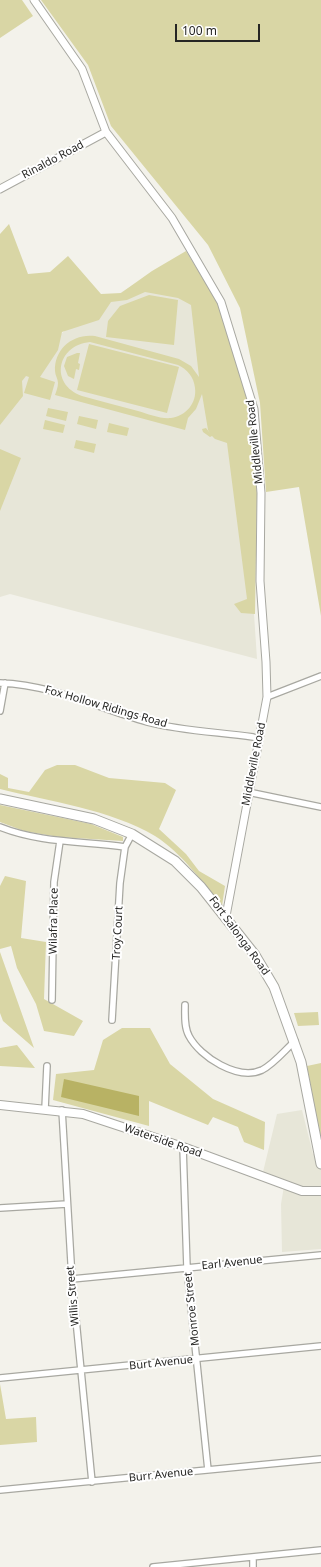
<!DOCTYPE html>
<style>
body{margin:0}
#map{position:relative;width:321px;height:1567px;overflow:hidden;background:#f3f2eb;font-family:"Noto Sans",sans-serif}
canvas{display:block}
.scale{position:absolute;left:175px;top:24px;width:85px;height:18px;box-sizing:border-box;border:2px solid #262624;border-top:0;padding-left:5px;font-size:12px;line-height:14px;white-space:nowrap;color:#262624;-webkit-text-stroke:3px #fff;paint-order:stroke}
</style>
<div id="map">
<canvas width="321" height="1567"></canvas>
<div class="scale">100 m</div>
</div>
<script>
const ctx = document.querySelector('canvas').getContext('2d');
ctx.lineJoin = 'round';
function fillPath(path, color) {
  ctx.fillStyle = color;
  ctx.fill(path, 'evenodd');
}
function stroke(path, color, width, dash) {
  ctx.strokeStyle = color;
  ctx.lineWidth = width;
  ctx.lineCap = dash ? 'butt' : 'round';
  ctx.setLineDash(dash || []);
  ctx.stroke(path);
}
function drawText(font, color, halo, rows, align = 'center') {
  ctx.font = font + ' "Noto Sans",sans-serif';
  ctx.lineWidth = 4;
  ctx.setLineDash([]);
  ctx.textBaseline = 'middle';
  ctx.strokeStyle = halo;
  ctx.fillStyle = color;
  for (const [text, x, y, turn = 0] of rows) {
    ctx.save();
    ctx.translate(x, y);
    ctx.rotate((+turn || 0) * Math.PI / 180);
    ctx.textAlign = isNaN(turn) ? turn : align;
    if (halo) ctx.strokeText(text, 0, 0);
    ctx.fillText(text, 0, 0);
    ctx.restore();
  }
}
fillPath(new Path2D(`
 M155 271 202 284 252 584 257 659 10 594 0 597V381L84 316Z
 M302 1110 313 1154 321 1153V1249L282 1252 281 1204 285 1180 263 1172 277 1114Z`), '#e7e6d8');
fillPath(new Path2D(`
 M0 0H22L33 16 0 38Z
 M41 0H321V616L299 487 266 492 260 403 240 308 208 245 111 126 88 65Z
 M9 224 28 274 50 272 68 256 101 294 121 293 152 271 186 251 219 305 250 407 257 494 255 614 241 613 234 604 247 599 227 443 215 439 212 436 210 437 203 432 202 429 206 428 210 433 208 430 202 394 196 409 188 418 185 430 55 395C56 392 58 387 58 383 58 379 55 375 55 371 54 349 73 333 95 336L179 359 191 366 199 377 191 305 178 298 145 292 127 300 111 302 99 320 62 332 58 350 40 377 55 382 50 400 24 393 29 377 26 376 22 381 23 396 0 425V234ZM90 342 178 365C187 369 194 377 195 388 197 403 186 416 171 418 160 419 148 414 138 411 119 406 100 401 82 396 49 384 57 345 90 342Z
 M149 295 178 300 174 345 106 337 108 321 120 306Z
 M89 344 179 367 167 413 77 390Z
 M77 353H80L78 363 80 364 79 370 76 369 74 379 68 376 64 366 67 357Z
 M48 408 68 412 66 421 46 416Z
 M79 416 98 420 96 429 77 424Z
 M45 420 65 425 63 433 43 429Z
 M109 423 129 428 127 436 107 432Z
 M76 440 96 444 94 453 74 448Z
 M0 449 21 458 0 511Z
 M57 765H75L109 778 165 783 176 790 159 829 186 854 199 871 225 886 222 906C202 882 182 853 155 836 112 810 48 801 0 789V774L8 778V788L29 792 45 770Z
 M0 805 91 824 123 837V841L59 837 24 831 0 822Z
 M5 876 26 881 21 938 46 942 44 999 83 1021 74 1036 44 1031 36 1004 17 968 11 946 0 949V886Z
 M0 952 34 1048 3 1021 0 1013Z
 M318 1012 319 1025 298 1026 294 1013Z
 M122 1028H150L170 1064 213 1099 265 1122 264 1150 244 1142 238 1127 213 1117 208 1125 149 1101V1126L53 1100 56 1074 94 1070 103 1040Z
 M17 1045 35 1068 0 1066V1048Z
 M321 1063V1145L307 1066Z
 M0 1384 6 1419 36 1417 37 1442 0 1445Z`), '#d9d6a5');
fillPath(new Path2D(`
 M64 1079 139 1096V1116L61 1097Z`), '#b8b264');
const minor = new Path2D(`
 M0 683C54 685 97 708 147 722 182 731 218 732 253 737L259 739
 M267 697 321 676
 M0 711 5 683
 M248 792 321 807
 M0 827C40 843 83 841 125 847L132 834
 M52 1000 54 882 60 841
 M185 1005C185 1015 184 1027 189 1036 200 1057 238 1081 262 1070 274 1064 285 1050 295 1041
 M112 1020 120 883 125 847
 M45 1109 47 1066
 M62 1110 72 1279 92 1482
 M183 1147 187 1268 208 1470
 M0 1208 67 1204
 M72 1279 321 1255
 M0 1378 321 1346
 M0 1490 321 1459
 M253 1557V1567
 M153 1567 321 1550`);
const tertiary = new Path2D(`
 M34 0 82 69 106 132 172 218 221 302 254 409 261 493 260 581 266 662 267 697 226 916
 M0 189 106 132`);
const secondary = new Path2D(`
 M0 1105 83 1114 183 1147 302 1191H321`);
const primary = new Path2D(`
 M0 799 94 819 132 834 175 861 201 887 255 955 274 987 301 1062 321 1164`);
stroke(minor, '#a8a8a1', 8);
stroke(tertiary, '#a8a8a1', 9);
stroke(secondary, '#a8a8a1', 10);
stroke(primary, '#a8a8a1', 11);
stroke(minor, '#fff', 5.5);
stroke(tertiary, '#fff', 7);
stroke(secondary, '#fff', 8);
stroke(primary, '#fff', 9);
drawText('11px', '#262624', '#fff', [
 ["Rinaldo Road",53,160,-28],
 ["Middleville Road",255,442,-96],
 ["Fox Hollow Ridings Road",106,707,16],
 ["Middleville Road",254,764,-79],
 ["Wilafra Place",54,921,-89],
 ["Troy Court",118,933,-87],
 ["Fort Salonga Road",239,936,54],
 ["Waterside Road",163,1141,19],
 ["Earl Avenue",232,1263,-6],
 ["Willis Street",73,1296,-95],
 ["Monroe Street",192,1309,-96],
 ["Burt Avenue",161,1363,-6],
 ["Burr Avenue",161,1475,-6]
]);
</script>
